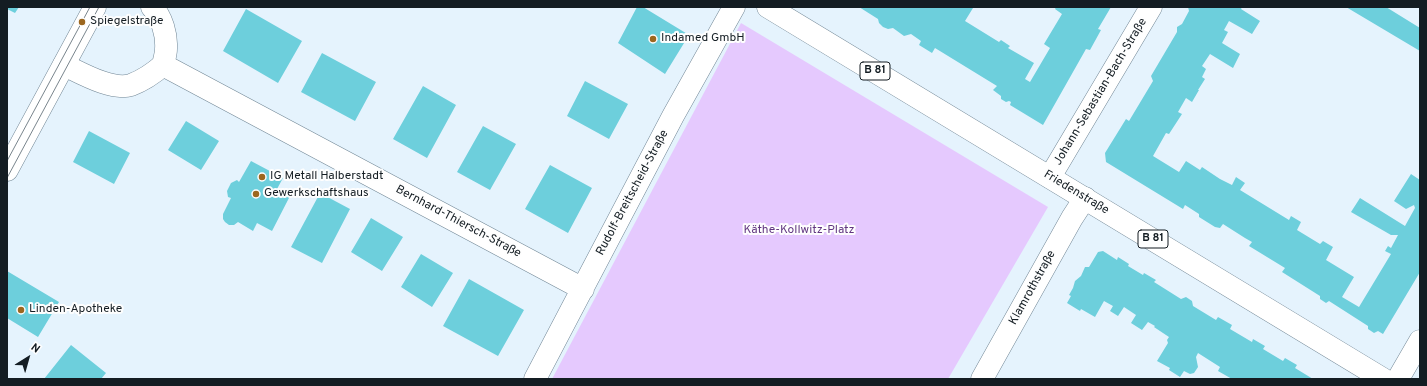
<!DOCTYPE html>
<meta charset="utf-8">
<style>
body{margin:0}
#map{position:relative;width:1427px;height:386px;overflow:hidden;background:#e5f3fd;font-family:Overpass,sans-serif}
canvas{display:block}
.frame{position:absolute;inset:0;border:8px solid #141d23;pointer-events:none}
.north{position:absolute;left:8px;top:338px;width:40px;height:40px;-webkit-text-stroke:3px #fefefe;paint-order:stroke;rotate:37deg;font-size:11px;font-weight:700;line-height:16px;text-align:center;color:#141d23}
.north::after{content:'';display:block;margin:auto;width:14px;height:18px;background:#141d23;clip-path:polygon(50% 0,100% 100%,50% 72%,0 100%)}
</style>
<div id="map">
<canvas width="1427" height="386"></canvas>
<div class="frame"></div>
<div class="north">N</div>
</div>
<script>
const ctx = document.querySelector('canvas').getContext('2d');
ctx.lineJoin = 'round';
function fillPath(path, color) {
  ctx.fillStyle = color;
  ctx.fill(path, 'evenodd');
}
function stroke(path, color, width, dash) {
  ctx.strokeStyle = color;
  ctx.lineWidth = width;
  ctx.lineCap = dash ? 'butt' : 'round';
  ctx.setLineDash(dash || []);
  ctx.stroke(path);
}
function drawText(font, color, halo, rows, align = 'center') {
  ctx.font = font + ' Overpass,sans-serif';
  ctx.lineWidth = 4;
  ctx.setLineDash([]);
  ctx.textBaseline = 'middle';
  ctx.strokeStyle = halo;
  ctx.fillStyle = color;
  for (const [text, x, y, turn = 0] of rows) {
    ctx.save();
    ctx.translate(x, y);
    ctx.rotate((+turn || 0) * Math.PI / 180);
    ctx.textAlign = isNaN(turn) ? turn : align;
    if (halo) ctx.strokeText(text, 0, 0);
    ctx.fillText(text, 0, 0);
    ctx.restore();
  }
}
fillPath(new Path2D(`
 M741 23 1048 207 948 379H552Z`), '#e5c9fe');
fillPath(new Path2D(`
 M7 7H19L15 13 7 9Z
 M637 7H643L689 35 665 74 618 43Z
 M859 7H971L973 8 965 21 999 42 1001 40 1010 46 1008 48 1034 63 1025 79 1030 82 1050 48 1044 44 1062 14 1055 9 1056 7H1111L1098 29 1101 30 1090 50 1086 49 1043 125 1010 105 1011 102 1009 101 1006 102 1001 99V96L993 90 997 86 935 48 932 53 919 45 921 41 911 34 904 36 893 28 888 29 883 27 879 23 878 19Z
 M1188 7H1242L1241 9 1260 21 1252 34 1229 21 1224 30 1228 32 1222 43 1240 54 1233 68 1210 54 1202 66 1206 69 1202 77 1205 79 1198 90H1199L1192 102 1186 98 1178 112 1182 114 1169 134 1166 133 1153 156 1179 172 1186 161 1200 170 1202 167 1220 179 1232 185 1236 177 1245 183 1240 190 1289 220 1291 216 1301 222 1297 230 1320 244 1323 241 1333 247 1326 260 1354 277 1342 297 1359 307 1391 254 1385 251 1388 246 1391 248 1398 235H1391L1351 212 1360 198 1405 226 1415 208 1414 205 1406 209 1394 201 1411 174 1420 180V272L1383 334 1378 331 1374 333 1368 329V326L1329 301 1326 303 1320 299V296L1282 272 1285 268 1249 246 1252 242 1245 238 1223 224 1220 228 1215 227 1199 217V214L1185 205 1183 209 1106 162 1105 153 1126 119 1129 121 1153 81 1151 76 1177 32V27L1182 24 1189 11Z
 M1346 7H1386L1420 28V51Z
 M246 9 302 41 278 83 223 51Z
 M322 53 376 82 355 121 301 92Z
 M585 81 628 104 609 139 567 116Z
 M423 86 456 105 427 158 393 139Z
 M186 121 219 141 201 170 168 150Z
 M483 126 516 144 490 190 457 172Z
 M89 131 130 153 114 184 73 162Z
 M251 161 283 178 277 189 290 196 272 231 257 223 253 231 238 222 234 225H229L225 222 223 219V214L231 198 228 197 227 191 231 183 237 180 239 182Z
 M550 165 592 188 568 233 525 209Z
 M320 193 350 209 322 263 291 247Z
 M371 218 403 237 382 271 351 252Z
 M1103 251 1117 260 1118 257 1129 264 1128 266 1143 275 1144 273 1156 280 1154 282 1181 299 1186 297 1192 301 1193 306 1216 320 1218 317 1232 325 1230 329 1252 342 1253 339 1265 346 1263 349 1283 361 1285 358 1297 365 1295 368 1313 379H1232L1218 371 1220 367 1198 353 1196 357 1198 367 1194 373 1190 374 1184 371 1180 377 1169 370 1170 368 1157 361 1168 343 1167 340 1169 337 1154 327 1155 326 1148 322 1142 330 1131 323 1136 315 1124 307 1118 316 1110 311 1113 306 1104 301 1095 317 1081 309 1080 311 1067 303 1071 296 1069 295 1073 288 1075 281 1081 276 1085 267H1089L1098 252Z
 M421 254 453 273 432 307 401 287Z
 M7 271 59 302 38 337 7 318Z
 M469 279 524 310 498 356 443 326Z
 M71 345 106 373 101 379H44Z`), '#6dcfdc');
const street = new Path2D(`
 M64 65C81 73 112 91 131 85 144 80 154 73 163 65 164 60 166 54 166 49 167 35 162 17 152 7
 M163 65 583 289
 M1050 177 1151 7
 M535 379 673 116 734 7
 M982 379 1072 218 1085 198
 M1398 379 1420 341`);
const secondary = new Path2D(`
 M7 170 95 7`);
const primary = new Path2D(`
 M768 7 1383 379`);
stroke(street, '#718695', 23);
stroke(secondary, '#718695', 23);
stroke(primary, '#718695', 23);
stroke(street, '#fff', 22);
stroke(secondary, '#fff', 22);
stroke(primary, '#fff', 22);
stroke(new Path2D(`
 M7 161 90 7
 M7 178 99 7`), '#79858d', 1);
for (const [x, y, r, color] of [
 [82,22,4,"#9c671f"],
 [653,39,4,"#9c671f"],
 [262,177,4,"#9c671f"],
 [256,194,4,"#9c671f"],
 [21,310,4,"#9c671f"]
]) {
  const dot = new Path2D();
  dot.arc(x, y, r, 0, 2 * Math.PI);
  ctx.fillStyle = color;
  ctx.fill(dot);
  stroke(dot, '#fefefe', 1.5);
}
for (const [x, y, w] of [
 [875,71,30],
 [1153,239,30]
]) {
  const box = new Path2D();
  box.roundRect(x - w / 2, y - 9, w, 18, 3);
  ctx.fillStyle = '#fefefe';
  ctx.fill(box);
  stroke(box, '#141d23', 1);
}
drawText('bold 11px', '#141d23', null, [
 ["B 81",875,71],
 ["B 81",1153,239]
]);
drawText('12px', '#141d23', '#fefefe', [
 ["Spiegelstraße",90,22],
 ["Indamed GmbH",661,39],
 ["IG Metall Halberstadt",270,177],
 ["Gewerkschaftshaus",264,194],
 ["Linden-Apotheke",29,310]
], 'left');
drawText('12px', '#141d23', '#fefefe', [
 ["Johann-Sebastian-Bach-Straße",1101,92,-59],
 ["Rudolf-Breitscheid-Straße",633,193,-62],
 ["Friedenstraße",1076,193,31],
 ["Bernhard-Thiersch-Straße",458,222,28],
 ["Klamrothstraße",1033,288,-61]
]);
drawText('12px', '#613680', '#fefefe', [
 ["Käthe-Kollwitz-Platz",799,231]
]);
</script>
